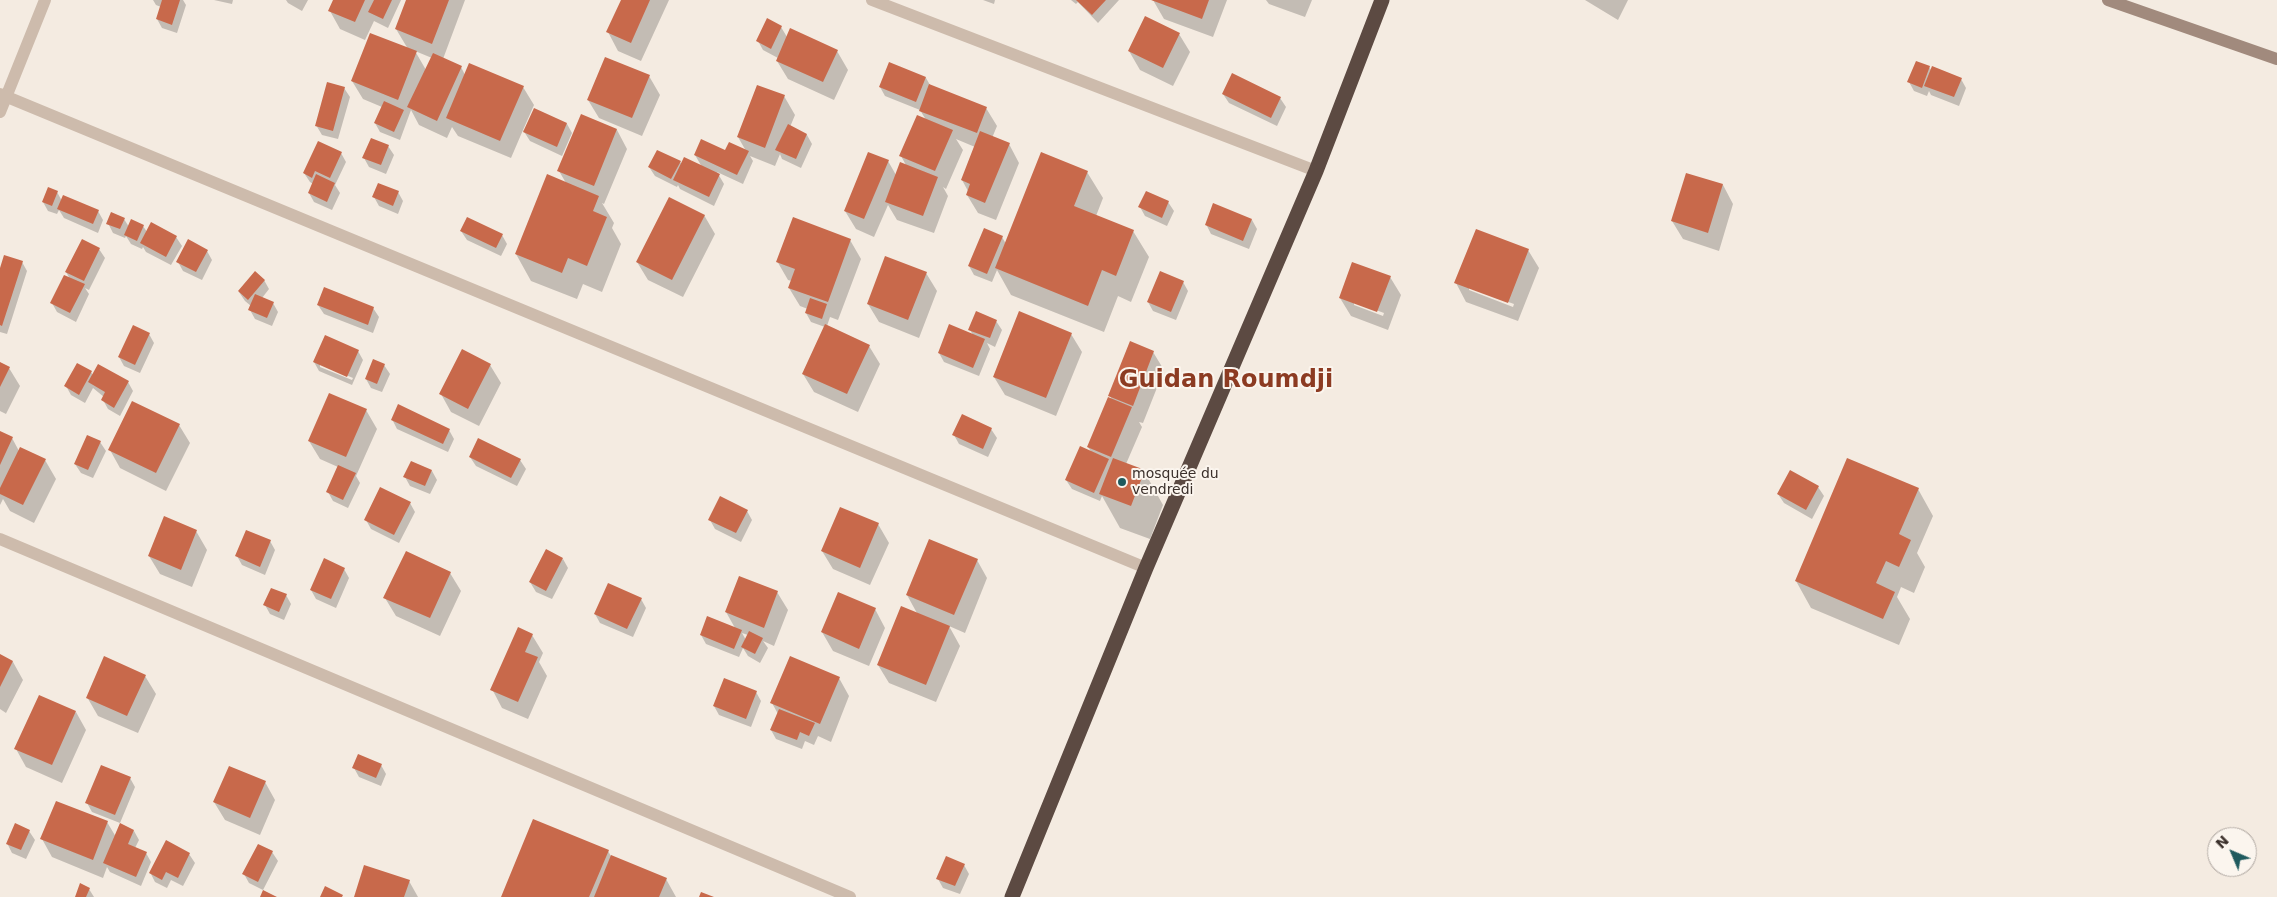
<!DOCTYPE html>
<meta charset="utf-8">
<style>
body{margin:0}
#map{position:relative;width:2277px;height:897px;overflow:hidden;background:#f4ebe1;font-family:"DejaVu Sans",sans-serif}
canvas{display:block}
.north{position:absolute;left:2207px;top:827px;width:50px;height:50px;box-sizing:border-box;background:#fbf5ee;border:1px solid #aea6a0;border-radius:50%;rotate:315deg;font-size:14px;font-weight:700;line-height:20px;text-align:center;color:#3b302b}
.north::after{content:'';display:block;margin:auto;width:18px;height:22px;background:#1f5a5e;clip-path:polygon(50% 0,100% 100%,50% 72%,0 100%)}
</style>
<div id="map">
<canvas width="2277" height="897"></canvas>
<div class="north">N</div>
</div>
<script>
const ctx = document.querySelector('canvas').getContext('2d');
ctx.lineJoin = 'round';
function fillPath(path, color) {
  ctx.fillStyle = color;
  ctx.fill(path, 'evenodd');
}
function stroke(path, color, width, dash) {
  ctx.strokeStyle = color;
  ctx.lineWidth = width;
  ctx.lineCap = dash ? 'butt' : 'round';
  ctx.setLineDash(dash || []);
  ctx.stroke(path);
}
function drawText(font, color, halo, rows, align = 'center') {
  ctx.font = font + ' "DejaVu Sans",sans-serif';
  ctx.lineWidth = 4;
  ctx.setLineDash([]);
  ctx.textBaseline = 'middle';
  ctx.strokeStyle = halo;
  ctx.fillStyle = color;
  for (const [text, x, y, turn = 0] of rows) {
    ctx.save();
    ctx.translate(x, y);
    ctx.rotate((+turn || 0) * Math.PI / 180);
    ctx.textAlign = isNaN(turn) ? turn : align;
    if (halo) ctx.strokeText(text, 0, 0);
    ctx.fillText(text, 0, 0);
    ctx.restore();
  }
}
fillPath(new Path2D(`
 M153 0H183L186 5 177 33 162 28 157 19 161 7 156 5Z
 M214 0H233L232 4Z
 M286 0H308L302 11 288 3Z
 M334 0H401L388 28 374 21 365 40 340 29 330 11Z
 M407 0H465L443 59 461 67 465 75 523 87 534 105 523 130 525 131 535 110 567 124 572 133 562 156 530 141 523 130 511 158 458 136 452 127 447 138 419 125 411 110 400 140 380 132 375 123 382 107 363 99 352 81 408 49 396 29ZM415 51 432 58 426 70Z
 M622 0H669L641 61 618 51 608 32Z
 M983 0H995L994 4Z
 M1071 0H1119L1098 23 1078 2 1076 4Z
 M1153 0H1227L1213 37 1164 19Z
 M1266 0H1312L1305 17 1269 4Z
 M1585 0H1628L1618 20Z
 M781 27 787 37 837 51 848 70 834 100 788 79 777 61 778 58 763 50 758 41Z
 M1179 34 1190 52 1173 86 1140 70 1129 51Z
 M1929 67 1932 71 1961 79 1966 88 1959 106 1931 95 1929 91 1927 96 1914 91 1909 82Z
 M1232 75 1280 98 1286 107 1277 126 1229 103 1223 94Z
 M649 76 660 95 642 136 599 118 588 100Z
 M926 78 930 85 986 108 997 126 992 138 1009 144 1019 163 996 220 978 213 967 195 968 191 962 180 975 147 956 139 963 150 946 189 943 187 948 196 934 233 897 220 888 205 874 237 856 229 845 211 888 161 896 175 907 167 901 156 926 120 920 110 885 96 880 87Z
 M344 88 350 97 338 139 322 135 316 125Z
 M784 96 795 115 790 127 807 135 812 144 801 168 782 159 780 154 775 166 750 156 753 161 743 184 717 172 724 184 714 206 680 189 678 185 677 187 655 176 649 167 680 162 682 165 702 167 695 155 746 151 738 137Z
 M582 116 617 130 627 149 604 204 602 203 614 223 612 228 621 244 602 292 583 284 577 299 531 281 516 254 566 183 559 171Z
 M388 146 394 155 386 174 369 167 364 158Z
 M341 153 346 162 335 185 340 193 332 210 314 202 309 193 313 184 310 182 304 173Z
 M1087 172 1103 198 1096 216 1133 231 1149 257 1131 302 1118 296 1104 332 1011 295 997 270 992 282 974 275 969 266 1002 237 1006 244Z
 M1687 174 1723 185 1733 204 1719 251 1683 239 1672 221Z
 M57 192 62 201 98 211 103 220 98 233 64 218 59 210 57 214 48 211 43 202Z
 M398 192 403 201 398 214 379 206 374 197Z
 M1168 202 1174 211 1167 226 1145 216 1140 207Z
 M704 215 715 234 683 297 648 280 637 262Z
 M124 219 129 227 143 226 147 232 176 237 182 246 171 265 146 252 143 247 142 249 131 244 126 236 125 238 113 233 108 223Z
 M1252 220 1257 229 1249 249 1211 234 1206 224Z
 M461 231 502 235 507 244 501 256 467 240Z
 M850 240 861 259 838 320 830 317 827 326 869 346 880 364 858 412 814 392 803 374 825 327 811 322 806 313 808 309 800 306 789 288 792 281 788 280 777 261Z
 M99 249 105 258 89 290 85 288 89 294 76 322 57 312 52 303 70 279 66 272Z
 M1528 250 1539 268 1518 321 1466 302 1456 283ZM1469 288 1514 304 1513 307 1469 290Z
 M207 251 212 260 202 280 183 271 178 262Z
 M22 262 27 271 7 334 0 332V272Z
 M926 273 937 291 919 338 879 322 868 304Z
 M1390 277 1401 295 1388 330 1351 316 1340 298ZM1354 302 1384 313 1383 316 1354 305Z
 M264 280 269 289 262 298 273 303 278 312 272 326 255 319 250 310 251 306 245 301 239 292Z
 M1183 282 1188 291 1176 320 1153 311 1148 302Z
 M318 305 373 308 379 317 373 333 324 314Z
 M996 321 1002 330 995 347 987 343 990 349 979 376 944 362 939 353 973 335 970 330Z
 M149 334 154 343 140 373 124 366 119 357Z
 M1071 334 1082 352 1056 416 1005 395 994 377Z
 M358 351 363 360 352 385 319 371 314 362ZM320 364 353 378 352 380 320 367Z
 M1153 352 1164 370 1143 423 1139 422 1142 427 1126 464 1144 471 1163 505 1150 539 1120 528 1102 496 1100 501 1072 489 1066 480 1092 453 1088 447 1112 400 1110 396Z
 M0 363 9 368 20 386 6 414 0 411Z
 M384 365 390 374 382 392 371 388 366 379Z
 M490 365 501 383 479 426 451 412 441 394Z
 M91 372 93 375 128 382 133 391 120 416 108 409 103 400 104 397 93 388 85 403 71 395 66 386Z
 M366 410 377 429 356 476 360 483 348 508 333 501 328 492 338 467 320 459 309 441Z
 M392 419 449 430 454 439 448 452 397 429Z
 M179 425 190 443 166 491 120 468 110 450Z
 M991 429 997 438 988 457 959 444 954 435Z
 M0 433 12 438 19 451 45 460 56 479 34 523 10 511 3 499 0 505Z
 M100 442 106 451 93 478 81 473 75 464Z
 M470 457 520 460 526 469 517 486 476 466Z
 M432 471 437 480 430 494 410 486 405 477Z
 M1818 487 1824 496 1812 519 1784 503 1778 494Z
 M1918 489 1933 516 1917 553 1925 567 1914 593 1901 587 1897 597 1910 619 1899 645 1811 608 1796 581Z
 M410 503 415 512 399 543 371 529 366 520Z
 M747 511 752 520 741 542 715 529 710 520Z
 M878 524 889 543 870 585 833 569 822 551Z
 M196 531 207 550 192 587 160 574 149 556Z
 M270 541 275 550 265 575 242 565 237 556Z
 M563 559 568 568 552 599 536 592 530 582Z
 M977 560 987 578 965 633 949 626 960 646 936 702 889 683 878 665 918 615 907 595Z
 M344 569 349 578 336 608 316 599 311 590Z
 M450 573 461 591 440 636 396 616 385 598Z
 M777 592 788 610 774 646 763 641 768 648 760 663 748 656 743 648 739 657 706 644 701 635 735 628 726 612ZM742 633 748 635 746 640Z
 M286 595 291 604 284 620 270 614 265 605Z
 M641 599 646 608 633 637 600 623 595 614Z
 M875 609 885 628 869 666 833 651 822 632Z
 M532 635 543 653 539 662 547 676 528 719 502 708 492 689Z
 M0 656 13 662 23 680 6 713 0 709Z
 M145 676 156 694 138 733 98 716 87 697Z
 M839 678 849 696 831 742 818 736 814 745 805 741 802 749 776 739 771 730 778 714 772 703Z
 M756 692 761 701 751 727 719 715 714 706Z
 M76 712 86 730 62 783 26 767 16 749Z
 M381 765 386 774 381 786 359 777 354 768Z
 M130 778 135 787 120 823 92 812 87 803Z
 M265 782 275 800 260 835 225 820 214 802Z
 M107 822 116 837 134 831 139 840 135 848 146 853 151 862 141 886 110 872 107 867 103 878 52 857 42 839Z
 M29 831 35 840 26 859 12 853 7 843Z
 M608 851 611 856 666 879 676 897H503Z
 M272 852 278 861 263 890 249 883 244 874Z
 M189 854 195 863 183 886 171 880 167 888 155 882 150 872Z
 M964 865 969 874 960 894 943 888 938 879Z
 M409 881 418 897H355Z
 M89 889 94 897H76Z`), '#0003');
fillPath(new Path2D(`
 M162 0H180L172 25 156 19Z
 M333 0H365L355 22 328 11Z
 M374 0H392L383 19 368 12Z
 M406 0H449L432 44 395 29Z
 M621 0H650L631 43 606 32Z
 M1076 0H1106L1092 15Z
 M1151 0H1209L1202 19Z
 M1145 16 1180 33 1163 68 1128 51Z
 M767 18 782 26 771 49 756 41Z
 M790 28 838 50 823 82 776 61Z
 M370 33 417 51 398 100 351 81Z
 M433 53 462 66 437 121 407 107Z
 M605 57 650 75 632 118 587 100Z
 M1916 61 1930 66 1922 88 1907 82Z
 M889 62 926 77 916 102 879 87Z
 M469 63 524 86 500 141 446 118Z
 M1932 66 1962 78 1954 97 1924 86Z
 M1232 73 1281 97 1271 118 1222 94Z
 M327 82 345 87 333 131 315 126Z
 M929 84 987 107 977 133 919 111Z
 M757 85 785 95 765 148 737 137Z
 M384 101 404 110 394 132 374 123Z
 M534 108 567 123 557 147 523 132Z
 M581 114 617 129 594 186 557 171Z
 M917 115 953 130 935 171 899 156Z
 M788 124 807 134 796 159 775 150Z
 M980 131 1010 143 985 203 966 195 970 184 961 180Z
 M371 138 389 145 381 165 362 158Z
 M701 139 725 150 729 142 749 151 737 175 694 155Z
 M318 141 342 152 330 178 315 171 312 178 303 173Z
 M657 150 681 161 671 179 648 167Z
 M868 152 889 160 864 219 844 211Z
 M1041 152 1088 171 1074 206 1134 230 1116 276 1102 270 1088 306 995 268Z
 M684 157 720 174 709 197 673 180Z
 M900 162 938 177 923 216 885 202Z
 M1686 173 1723 184 1708 233 1671 221Z
 M316 174 335 183 327 202 308 193Z
 M547 174 599 196 593 211 607 217 587 266 568 258 562 273 515 254Z
 M378 183 399 191 393 206 372 197Z
 M48 187 58 191 52 206 42 202Z
 M1146 191 1169 201 1162 218 1138 207Z
 M63 195 99 210 93 224 57 209Z
 M669 197 705 215 672 280 636 262Z
 M1213 203 1252 219 1243 241 1205 225Z
 M111 212 125 218 120 229 106 224Z
 M467 217 503 234 496 248 460 231Z
 M793 217 851 239 828 302 788 288 795 269 776 262Z
 M131 219 144 225 137 241 124 235Z
 M151 222 177 236 166 257 140 243Z
 M984 228 1003 236 987 274 968 266Z
 M1476 229 1529 249 1508 303 1454 283Z
 M82 239 100 248 84 281 65 272Z
 M188 239 208 250 196 272 176 262Z
 M4 255 23 261 2 326 0 325V268Z
 M885 256 927 272 908 320 867 304Z
 M1352 262 1391 276 1377 312 1339 298Z
 M255 271 265 280 248 300 238 291Z
 M1160 271 1184 281 1171 312 1147 302Z
 M64 275 85 284 70 313 50 303Z
 M324 287 374 307 368 325 317 305Z
 M255 294 274 302 267 318 248 310Z
 M810 298 827 304 822 319 805 313Z
 M976 311 997 320 990 338 968 330Z
 M1019 311 1072 333 1046 398 993 377Z
 M825 324 870 345 847 394 802 374Z
 M949 324 985 339 973 368 938 353Z
 M133 325 150 333 135 365 118 357Z
 M325 335 359 350 347 377 313 362Z
 M1130 341 1154 351 1133 406 1108 396Z
 M462 349 491 364 468 409 439 394Z
 M373 359 385 364 377 384 365 379Z
 M0 362 10 367 0 387Z
 M77 363 92 371 79 395 64 386Z
 M98 364 129 381 114 408 101 400 105 392 88 382Z
 M329 393 367 409 346 457 308 441Z
 M1108 397 1132 407 1111 457 1087 447Z
 M132 401 180 424 156 473 108 450Z
 M398 404 450 429 443 444 391 420Z
 M962 414 992 428 983 449 952 435Z
 M0 431 13 437 0 465Z
 M87 435 101 441 88 470 74 464Z
 M478 438 521 459 511 478 469 457Z
 M1080 446 1109 459 1094 493 1065 480Z
 M20 447 46 459 23 505 0 494V488Z
 M1113 458 1145 470 1131 506 1099 494Z
 M1847 458 1919 488 1899 534 1911 540 1899 567 1886 561 1876 583 1895 592 1883 619 1795 581Z
 M411 461 432 470 425 486 403 477Z
 M338 465 356 473 343 500 326 492Z
 M1790 470 1819 486 1806 510 1777 494Z
 M380 487 411 502 394 535 364 520Z
 M720 496 748 510 736 533 708 520Z
 M840 507 879 523 860 568 821 551Z
 M164 516 197 530 181 570 148 556Z
 M246 530 271 540 260 567 235 556Z
 M929 539 978 559 954 615 906 595Z
 M546 549 563 558 546 591 529 582Z
 M406 551 451 572 430 618 383 598Z
 M324 558 345 568 331 599 310 590Z
 M739 576 778 591 764 628 725 612Z
 M608 583 642 598 627 629 594 614Z
 M271 588 287 594 279 612 263 605Z
 M838 592 876 608 859 649 821 632Z
 M901 606 950 626 926 685 877 665Z
 M707 616 742 630 734 649 700 635Z
 M518 627 533 634 525 652 538 657 518 702 490 690Z
 M749 631 763 638 755 654 741 647Z
 M0 654 13 661 0 687Z
 M104 656 146 675 127 716 86 698Z
 M790 656 840 677 820 724 770 703Z
 M724 678 757 691 746 719 713 706Z
 M39 695 76 711 52 765 14 749Z
 M779 709 815 723 809 736 800 732 797 740 770 730Z
 M358 754 382 764 376 778 352 768Z
 M101 765 131 777 115 815 85 803Z
 M229 766 266 781 250 818 213 802Z
 M56 801 108 821 93 860 40 839Z
 M533 819 609 850 589 897H501Z
 M15 823 30 830 21 850 6 844Z
 M120 823 134 830 128 844 147 852 136 877 103 863Z
 M166 840 190 853 178 878 166 872 162 880 149 873Z
 M258 844 273 851 258 882 242 874Z
 M611 855 667 878 659 897H594Z
 M946 856 965 864 955 886 936 879Z
 M364 865 410 880 404 897H354Z
 M80 883 90 888 86 897H75Z
 M325 886 343 895 342 897H320Z
 M263 890 277 897H260Z
 M701 892 714 897H699Z`), '#c8694b');
stroke(new Path2D(`
 M872 0 1316 171
 M0 94 1146 568
 M0 112 45 0
 M0 539 850 897`), '#cdbbac', 12);
stroke(new Path2D(`
 M2108 0 2277 59`), '#a18a7d', 12);
stroke(new Path2D(`
 M1012 897 1146 568 1316 171 1382 0`), '#5c4a42', 15);
for (const [x, y, r, color] of [
 [1122,482,5,"#1f5a5e"]
]) {
  const dot = new Path2D();
  dot.arc(x, y, r, 0, 2 * Math.PI);
  ctx.fillStyle = color;
  ctx.fill(dot);
  stroke(dot, '#fbf5ee', 2);
}
drawText('14px', '#3b302b', '#fbf5ee', [
 ["mosquée du",1132,474],
 ["vendredi",1132,490]
], 'left');
drawText('bold 24px', '#8c3b22', '#fbf5ee', [
 ["Guidan Roumdji",1226,381]
]);
</script>
